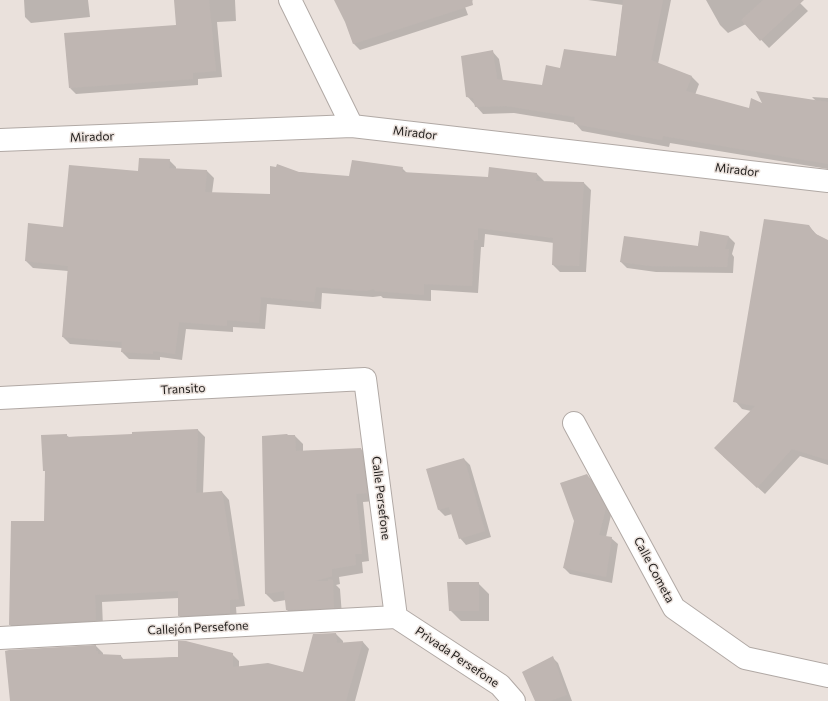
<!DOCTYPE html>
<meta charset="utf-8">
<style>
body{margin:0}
canvas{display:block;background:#eae1dc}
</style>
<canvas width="828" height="701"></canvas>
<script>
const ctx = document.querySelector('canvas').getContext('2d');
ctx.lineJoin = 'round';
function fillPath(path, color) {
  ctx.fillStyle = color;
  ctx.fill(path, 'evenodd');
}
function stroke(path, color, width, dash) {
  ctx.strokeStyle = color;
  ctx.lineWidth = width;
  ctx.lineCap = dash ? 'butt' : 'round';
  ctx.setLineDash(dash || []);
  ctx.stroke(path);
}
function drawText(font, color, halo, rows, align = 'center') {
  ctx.font = font + ' Commissioner,sans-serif';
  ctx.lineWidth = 3;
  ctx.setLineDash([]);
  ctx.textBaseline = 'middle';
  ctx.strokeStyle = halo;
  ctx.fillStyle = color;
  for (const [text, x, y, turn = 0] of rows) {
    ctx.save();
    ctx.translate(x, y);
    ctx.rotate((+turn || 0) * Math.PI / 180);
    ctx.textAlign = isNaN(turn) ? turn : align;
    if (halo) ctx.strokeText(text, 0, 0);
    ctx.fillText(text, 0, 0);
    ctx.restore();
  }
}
fillPath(new Path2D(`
 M24 0H88L90 17 31 23 25 17Z
 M175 0H235L236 21 217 22 222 77 198 79V85L76 94 70 88 177 26Z
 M335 0H472L473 1 464 4 468 15 360 50 354 44 346 22Z
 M588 0H671L658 64 692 77 699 84 695 95 750 109 765 105 816 101 812 97 828 98V169L670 143 669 147 582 131 575 123 514 113 483 114 467 96 492 51 499 59 503 81 543 86 561 69 616 58 623 5Z
 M706 0H797L808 11 769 48 746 24 728 33 720 25Z
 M169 160 176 167V170L207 171 214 178 212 193 271 195 299 172 350 178 402 168 407 173 488 178 537 174 544 181V182L584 183 591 190 586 272H560L553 265 554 243 485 234 484 247H481L478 293 431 290V301L383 298 381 296 373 297 322 293 321 309 267 304 265 329 233 327V332L186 329 182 360 160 357V360L129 359 122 352V348L70 344 63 337 68 271 33 268 26 261 64 228 139 172Z
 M809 226 817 235 828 241V465L800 456 765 494 723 456 751 411 742 409 735 401Z
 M701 232 729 237 735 243 732 254 734 257 733 273 656 272 627 268 621 262 698 247Z
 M198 430 205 437 203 494 222 492 229 500 245 606 236 607 237 620 186 623 179 616V598L102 602 103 627 17 632 10 625 45 522 46 473 44 470 66 435 69 437 133 435Z
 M295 436 303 444V451L361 449 369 457 375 501 363 502 369 561 362 562 363 573 339 577 340 584 336 585 340 589 342 615 295 618 287 610 286 600 274 602 266 594 263 437Z
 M464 459 470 465 491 537 466 545 460 538 452 514 445 516 439 510 427 470Z
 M587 475 593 481 611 515 606 537 611 538 618 544 612 583 570 574 564 568Z
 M478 583 489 594V621H461L450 610Z
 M336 634 343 641V644L363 642 369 649 355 701H11L96 646 103 653V655L121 656 124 660 232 654 239 661V668L303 674Z
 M552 657 558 663 572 701H536Z`), '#0003');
fillPath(new Path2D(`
 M174 0H209L216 71 193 73V79L69 88 64 33 176 25Z
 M334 0H472L473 5 353 44 345 22Z
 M623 0H663L651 60 692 76 686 91 749 108 751 98 762 103 756 91 828 102V164L663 136 662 140 574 124 575 117 506 106 475 107 473 98 466 97 461 56 493 50 497 79 542 85 546 65 560 68 564 49 616 56Z
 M763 0H804L760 41 741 20Z
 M139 158 170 159 169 168 207 170 205 192 270 194V166L276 167 277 164 299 172 349 176 352 160 403 167 402 172 488 177 489 167 537 173 536 181 584 182 579 266 552 265 553 238 478 228V240H474L472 286 424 284V295L375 291 374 289 366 291 316 287 314 302 261 297 259 323 227 320V326L179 322 175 354 153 351V354L121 352 122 342 62 337 68 266 25 261 28 223 63 227 69 165 138 171Z
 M764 219 809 225 814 233 828 240V460L792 449 757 488 714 448 755 406 733 402Z
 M700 231 729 236 725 249H729L727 267 650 266 620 262 624 236 698 246Z
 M198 429 196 493 222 491 239 599 230 600V613L178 616V591L95 595 96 620 9 625 11 521H44L45 471H43L41 435 67 434V437L132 434V432Z
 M287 434 288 435H295L296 451 361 448 367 493 356 494 362 554H355L356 565 332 569V576L315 581H328V579L333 580 334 608 286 610 284 591 265 594 262 436Z
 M464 458 485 531 459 539 449 507 438 510 426 469Z
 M587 474 606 508 599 535 612 537 606 577 563 568 574 521 560 483Z
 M447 582H479V611H449Z
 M336 633 337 643 363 641 346 701H10L5 651 9 650 96 645V651H98V654L121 655V659L178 657V641H186L233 653V667L268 663 303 672 313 634Z
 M553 656 567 695 550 701H535L522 672Z`), '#bfb6b2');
const minor = new Path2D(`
 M290 0 352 126
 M0 140 352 126 828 181
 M0 398 365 379 396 617
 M574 423 674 608 745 658 828 676
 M396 617 500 685 514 701
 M0 638 396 617`);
stroke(minor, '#b1a9a5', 24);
stroke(minor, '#fff', 22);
drawText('12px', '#23201e', '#eae1dc', [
 ["Mirador",415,133,7],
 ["Mirador",92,137,-2],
 ["Mirador",737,170,7],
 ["Transito",183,389,-3],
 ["Calle Persefone",381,498,83],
 ["Calle Cometa",654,570,62],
 ["Callejón Persefone",198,628,-3],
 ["Privada Persefone",457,657,34]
]);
</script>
